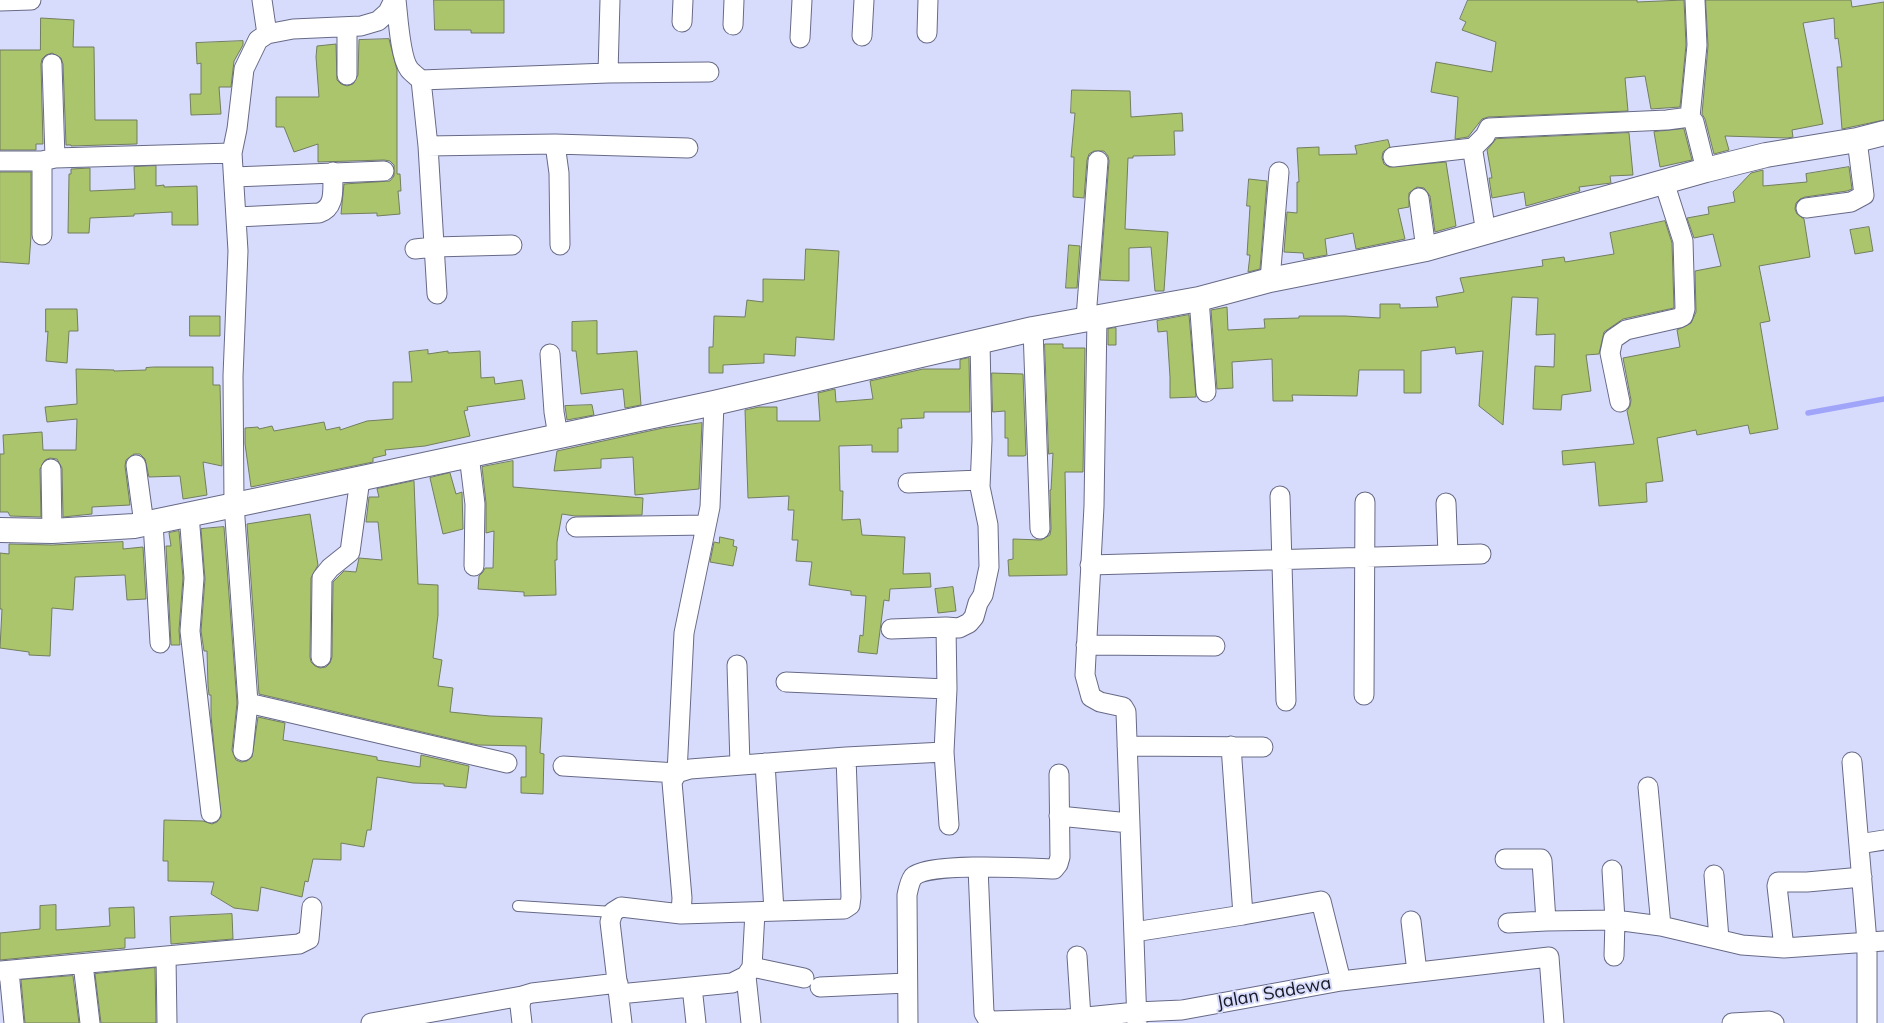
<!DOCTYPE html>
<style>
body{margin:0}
canvas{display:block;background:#d8dcfc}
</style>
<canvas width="1884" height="1023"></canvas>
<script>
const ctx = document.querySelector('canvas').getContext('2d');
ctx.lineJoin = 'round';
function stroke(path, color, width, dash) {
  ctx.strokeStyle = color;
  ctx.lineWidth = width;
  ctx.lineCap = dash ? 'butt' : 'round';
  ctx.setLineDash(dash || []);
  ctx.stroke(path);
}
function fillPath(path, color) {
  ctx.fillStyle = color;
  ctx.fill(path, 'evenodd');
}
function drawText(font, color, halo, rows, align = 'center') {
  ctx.font = font + ' Mulish,sans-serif';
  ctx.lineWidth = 4;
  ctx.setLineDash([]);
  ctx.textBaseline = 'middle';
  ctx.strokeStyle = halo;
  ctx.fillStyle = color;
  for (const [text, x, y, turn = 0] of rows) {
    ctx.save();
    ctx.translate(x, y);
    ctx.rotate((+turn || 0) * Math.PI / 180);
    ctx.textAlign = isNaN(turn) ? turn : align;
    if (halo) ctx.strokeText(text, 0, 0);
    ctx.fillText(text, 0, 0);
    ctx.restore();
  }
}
stroke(new Path2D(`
 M1808 413 1884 399`), '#a0a5f9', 5.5);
const building = new Path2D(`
 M434 0H504V33H471V30H435Z
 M1468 0H1637V2L1684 0 1686 45 1680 107 1651 109 1645 76 1625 78 1628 111 1488 117 1482 119 1468 137 1455 139 1458 97 1431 92 1436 62 1492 72 1496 42 1462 30 1466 22 1460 19Z
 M1706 0H1851L1852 7 1884 2V120L1842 129 1837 67H1842L1838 38 1835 39 1834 18 1803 23 1823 124 1792 130 1793 137 1787 138 1725 136 1729 150 1714 154 1705 119 1702 114 1708 46Z
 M41 18 74 20 73 47H94L95 120H137V144L71 146V145H66L63 64 61 58 52 53 46 55 42 59 41 64 43 144H36V150H0V50H40Z
 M389 39 397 70V174H400L401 191H398L400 214 377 216V213L341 214 344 184 390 181 394 176V165L390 161 384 160 318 162V144L294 152 284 127H276V97H319L316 57 317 46 336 44 337 80 341 84 347 86 353 84 358 75 359 40Z
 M243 41V45L234 61 231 87H219L221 114 191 115 190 94H201V63L197 64 196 43Z
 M1072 90 1130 91 1131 117 1182 113 1183 131H1174L1175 155 1133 156V158H1128L1125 229 1168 232 1164 291H1155L1151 247 1129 248V281L1100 280 1109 161 1108 156 1104 151H1094L1089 154 1087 160 1084 198 1073 197 1074 157H1071L1075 113H1071Z
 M1684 129 1692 160 1660 167 1654 132Z
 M1629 133 1633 175 1610 176 1611 183 1579 187 1580 191 1526 206 1524 192 1492 198 1489 178H1492L1487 150 1496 139Z
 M1388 140 1390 147 1383 152 1382 158 1384 164 1389 167 1446 162 1456 226 1435 232 1430 196 1424 188 1417 187 1409 193V207L1398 209 1405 239 1356 249 1353 233 1325 239 1327 255 1304 259 1303 253 1284 252 1287 212 1297 213V182H1299L1297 148 1319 147V155L1357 154 1355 146Z
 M156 166V186L164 185V187L197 186 198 225H172V212L134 214V216L90 218 89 233H68L69 174H71V169L90 168V191L135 189 134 167Z
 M1849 167 1852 189 1847 191 1805 197 1800 199 1796 203 1795 209 1797 214 1804 219 1810 257 1759 266 1770 321 1760 323 1778 429 1750 434 1748 425 1697 435 1696 430 1657 438 1663 481 1646 483 1647 502 1599 506 1595 462 1563 465 1562 451 1634 444 1627 411 1630 406 1631 400 1623 358 1680 347 1677 330 1691 323 1696 312 1695 271 1721 266 1713 234 1694 238 1687 218 1709 214 1708 207 1735 202 1733 192 1751 173 1763 170V186L1807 182 1806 174Z
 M0 172H31V236L29 264 0 262Z
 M1249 179 1267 181 1260 269 1248 272 1250 255H1247L1250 206H1247Z
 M1665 221 1672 243 1674 308 1623 319 1604 332 1599 354 1586 355 1591 391 1562 395 1561 410 1533 409 1535 366 1554 367 1555 334 1536 335 1538 298 1512 297 1503 425 1479 406 1483 351 1456 354 1455 347 1421 351V393H1404V370H1359L1357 396 1292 395 1293 401H1273L1272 359 1232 362 1233 388 1217 389 1211 310 1227 307 1228 330 1265 328 1264 319 1299 318V316H1345L1380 318V304H1400V308L1438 307 1436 297 1464 292 1460 278 1543 266 1542 260 1564 257 1565 262 1614 254 1610 233Z
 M1869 227 1873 251 1855 254 1850 230Z
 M1069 245 1080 246 1077 288H1066Z
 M806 249 839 251 834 340 796 337 795 356 764 354V363L723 365V373H709V347H713L714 316 745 317 747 300 763 302V279L804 280Z
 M46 309H77L78 331H69L67 363 46 361 48 331 46 332Z
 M1189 315 1196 397 1170 398V377L1167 331 1158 332 1157 321Z
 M190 316H220V336H190Z
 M597 321V354L637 351 641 405 625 408 623 389 581 394 576 351H572V322Z
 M1116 328V345H1108V329Z
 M1045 344H1063V348H1085L1083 472H1065L1067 575 1009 576 1008 560 1013 559V539L1041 540 1050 535 1051 529 1050 490H1051L1053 453 1049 454Z
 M428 350V354L448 351V353L480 351 481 378 494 377 495 384 522 380 525 399 467 407 468 410 464 411 470 436 425 446 385 450 386 455 373 458V462L251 487 245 444V428L258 427 259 429 272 426 274 431 324 422 326 430 340 427V430L367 421 393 419V382H412L409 352Z
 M969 358 970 412H924V418L901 419 902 428H898V452H872V445L839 446 840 491H843L842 520 860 519 862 535 905 537 903 574 930 573 931 587 890 589 889 601 884 600 877 654 858 652 860 635 863 636 866 596 851 595V591L809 585 812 562 796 561 798 540H792L794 510H788L789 496 748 498 745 410 759 407H777V421H820L818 393 835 389 836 402 873 399 870 381 923 369H960V360Z
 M154 367H213V385H220L222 461V466L203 462 207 495 183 499 180 476 149 477 145 459 140 454H134L126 460 125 466 130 505 92 507V514L63 517 62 468 57 459 50 458 45 460 40 469 41 517 10 516 8 512H0V454H4L3 435 42 432 43 450H76L77 419 47 422 45 407 77 404 76 369 114 370V371L146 370V368Z
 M992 373 1023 374 1026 455 1024 456H1008V438H1005V411L993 412Z
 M592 405 594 415 567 420 565 406Z
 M702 423 699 489 635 495 633 457 601 459V468L554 471 557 451 663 428Z
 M513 461V487L643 498 642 515 575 516 562 514 557 542V560H555L556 595 524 596V592L478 589 479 576 483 572 485 568H493L494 531 486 533V503L482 467Z
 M450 473 456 494 462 492 463 529 443 534 430 478Z
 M414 481 418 584 438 585V615L433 658 442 660 438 686 453 688 450 712 490 716 542 718 540 753 544 754 543 794 521 793V777H526V746L478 745 259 694 247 524 310 514 318 565 311 578 310 657 311 662 315 666 320 668 326 667 330 663 332 657 333 582 344 571 356 572 359 558 382 560 378 522H366L369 497H379L377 489Z
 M224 527 237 703 232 750 236 760 241 762 247 761 252 757 258 717 285 723 283 740 377 757V760L420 767 421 755 469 766 466 788 444 786V784L413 783 377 777 371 830H367L364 847 341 843V860L313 859 308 882 305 881 302 897 261 887 258 911 234 908 211 894 214 882 168 881V861H163L164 820 203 821 212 824 217 822 221 817 211 716V695H209L208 686 207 651H204L201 631 205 579 201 529Z
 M179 531 183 578 179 630 180 645H171L166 546H171L169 533Z
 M720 537 734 540 733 546 737 547 733 566 710 562 714 542 719 543Z
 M123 542V549L143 547 146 599 127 600 125 575 75 577 73 610 52 608 50 656 29 655V652L0 648 2 609H0V553L9 554V544L52 545Z
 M953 587 956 611 938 613 935 589Z
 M56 905V930L110 926 109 908 134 907 135 938H125V948L0 960V933L40 929V906Z
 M232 914 233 939 171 944 170 917Z
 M155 968 156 1023H101L95 974Z
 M73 976 79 1023H25L21 980Z`);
fillPath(building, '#abc56c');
stroke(building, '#737d5f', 1);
const service = new Path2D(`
 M518 906 613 912`);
const minor = new Path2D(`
 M262 0 267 34
 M396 0C398 16 400 57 409 69 412 73 418 77 421 80L428 146 555 144 559 173 560 245
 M0 1 31 0
 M682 22 683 0
 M733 25 734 0
 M927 33 928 0
 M862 36 864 0
 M800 38 802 0
 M52 64 55 158
 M608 73 709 72
 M347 75V27
 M421 80 608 73 610 0
 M1690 117 1697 45 1695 0
 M555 144 688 148
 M428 146 437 294
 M1393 157 1473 148
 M0 161H42L55 158 232 153
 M234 177 384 171
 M1419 198 1426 249
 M1806 208 1851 202 1864 195 1857 140
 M237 217 319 213C337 207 332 187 333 172
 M1486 233 1473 152V148L1485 136 1489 128 1667 120 1690 117 1694 122 1706 170
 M42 235V161
 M415 249 434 247 512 245
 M1270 280 1279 172
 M1199 299 1206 392
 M1097 317 1094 506 1085 675 1091 697 1100 702 1123 707 1126 712 1137 1023
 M1086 318 1098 161
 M1033 329 1040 529
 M550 354 554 412 558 436
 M1620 402 1610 353 1613 339 1626 330 1679 318 1683 316 1685 309 1683 241 1664 182
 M469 455 475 504 474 566
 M136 465 144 524
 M51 469 52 531
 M908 483 980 480
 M1280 496 1286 701
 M1446 503 1448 554
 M189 514 194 578 190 631 211 813
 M153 522 160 643
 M576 527 706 525
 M1090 565 1481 554
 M891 629 946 627
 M1086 645 1215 646
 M321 657 322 578 330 568 350 552 360 479
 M737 665 740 765
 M786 682 947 689
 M1364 695 1365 502
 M248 703 507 763
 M1127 746 1263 747
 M1231 746 1243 915
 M243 751 248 703 234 504 233 376 238 251 232 153 237 129 244 69 258 40 267 34 293 29 361 26 378 21 388 12 394 0
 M944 752 949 825
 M1852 762 1867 942V1023
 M765 763 774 911
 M563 766 677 773 684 633 710 507 714 403
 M1648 787 1661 926
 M1059 816 1129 823
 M1859 844 1884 840
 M1505 859H1541L1542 861 1546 921
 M978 867 984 1013 987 1018 991 1021 1067 1019 1136 1012 1182 1010 1341 981 1321 901 1243 915 1134 932
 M1612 870 1615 920 1614 956
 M1714 875 1719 939
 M681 914 844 909 850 905 851 897 846 757
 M1411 921 1417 972
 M1508 923 1546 921 1615 920 1661 926 1742 945 1784 948 1884 941
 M1784 948 1777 886 1778 882H1807L1862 877
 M1077 956 1081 1017
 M166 957 167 1023
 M83 964 90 1023
 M752 967 804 978
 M0 971 299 944 309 939 312 907
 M9 971 14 1023
 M746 976 751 1023
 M1341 981 1549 957 1554 1023
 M692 987 696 1023
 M820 987 907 983
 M619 994 732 983 746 976 752 967 755 912
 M371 1023 522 996
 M522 1023 520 1006 522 996 532 993 618 983
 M622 1023 610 922 613 912 621 907 681 914 682 898 672 782 677 773 690 769 846 757 944 752 947 689 946 627 959 628 969 623 974 617 978 603 983 595 989 567 988 525 980 487 982 440 980 342
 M908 1023 907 895C908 890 910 881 913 877 927 862 1030 868 1054 869L1058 864 1060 857 1059 774
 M1732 1023 1769 1021 1774 1023`);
const tertiary = new Path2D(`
 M0 530 52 531 134 526 297 492 714 403 1033 329 1199 299 1270 280 1426 249 1706 170 1766 155 1857 140 1884 133`);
stroke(service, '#676a87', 12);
stroke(minor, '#676a87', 21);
stroke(tertiary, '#676a87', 26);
stroke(service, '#fff', 10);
stroke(minor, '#fff', 19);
stroke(tertiary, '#fff', 24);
drawText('18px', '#181924', '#d8dcfc', [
 ["Jalan Sadewa",1274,993,-10]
]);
</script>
